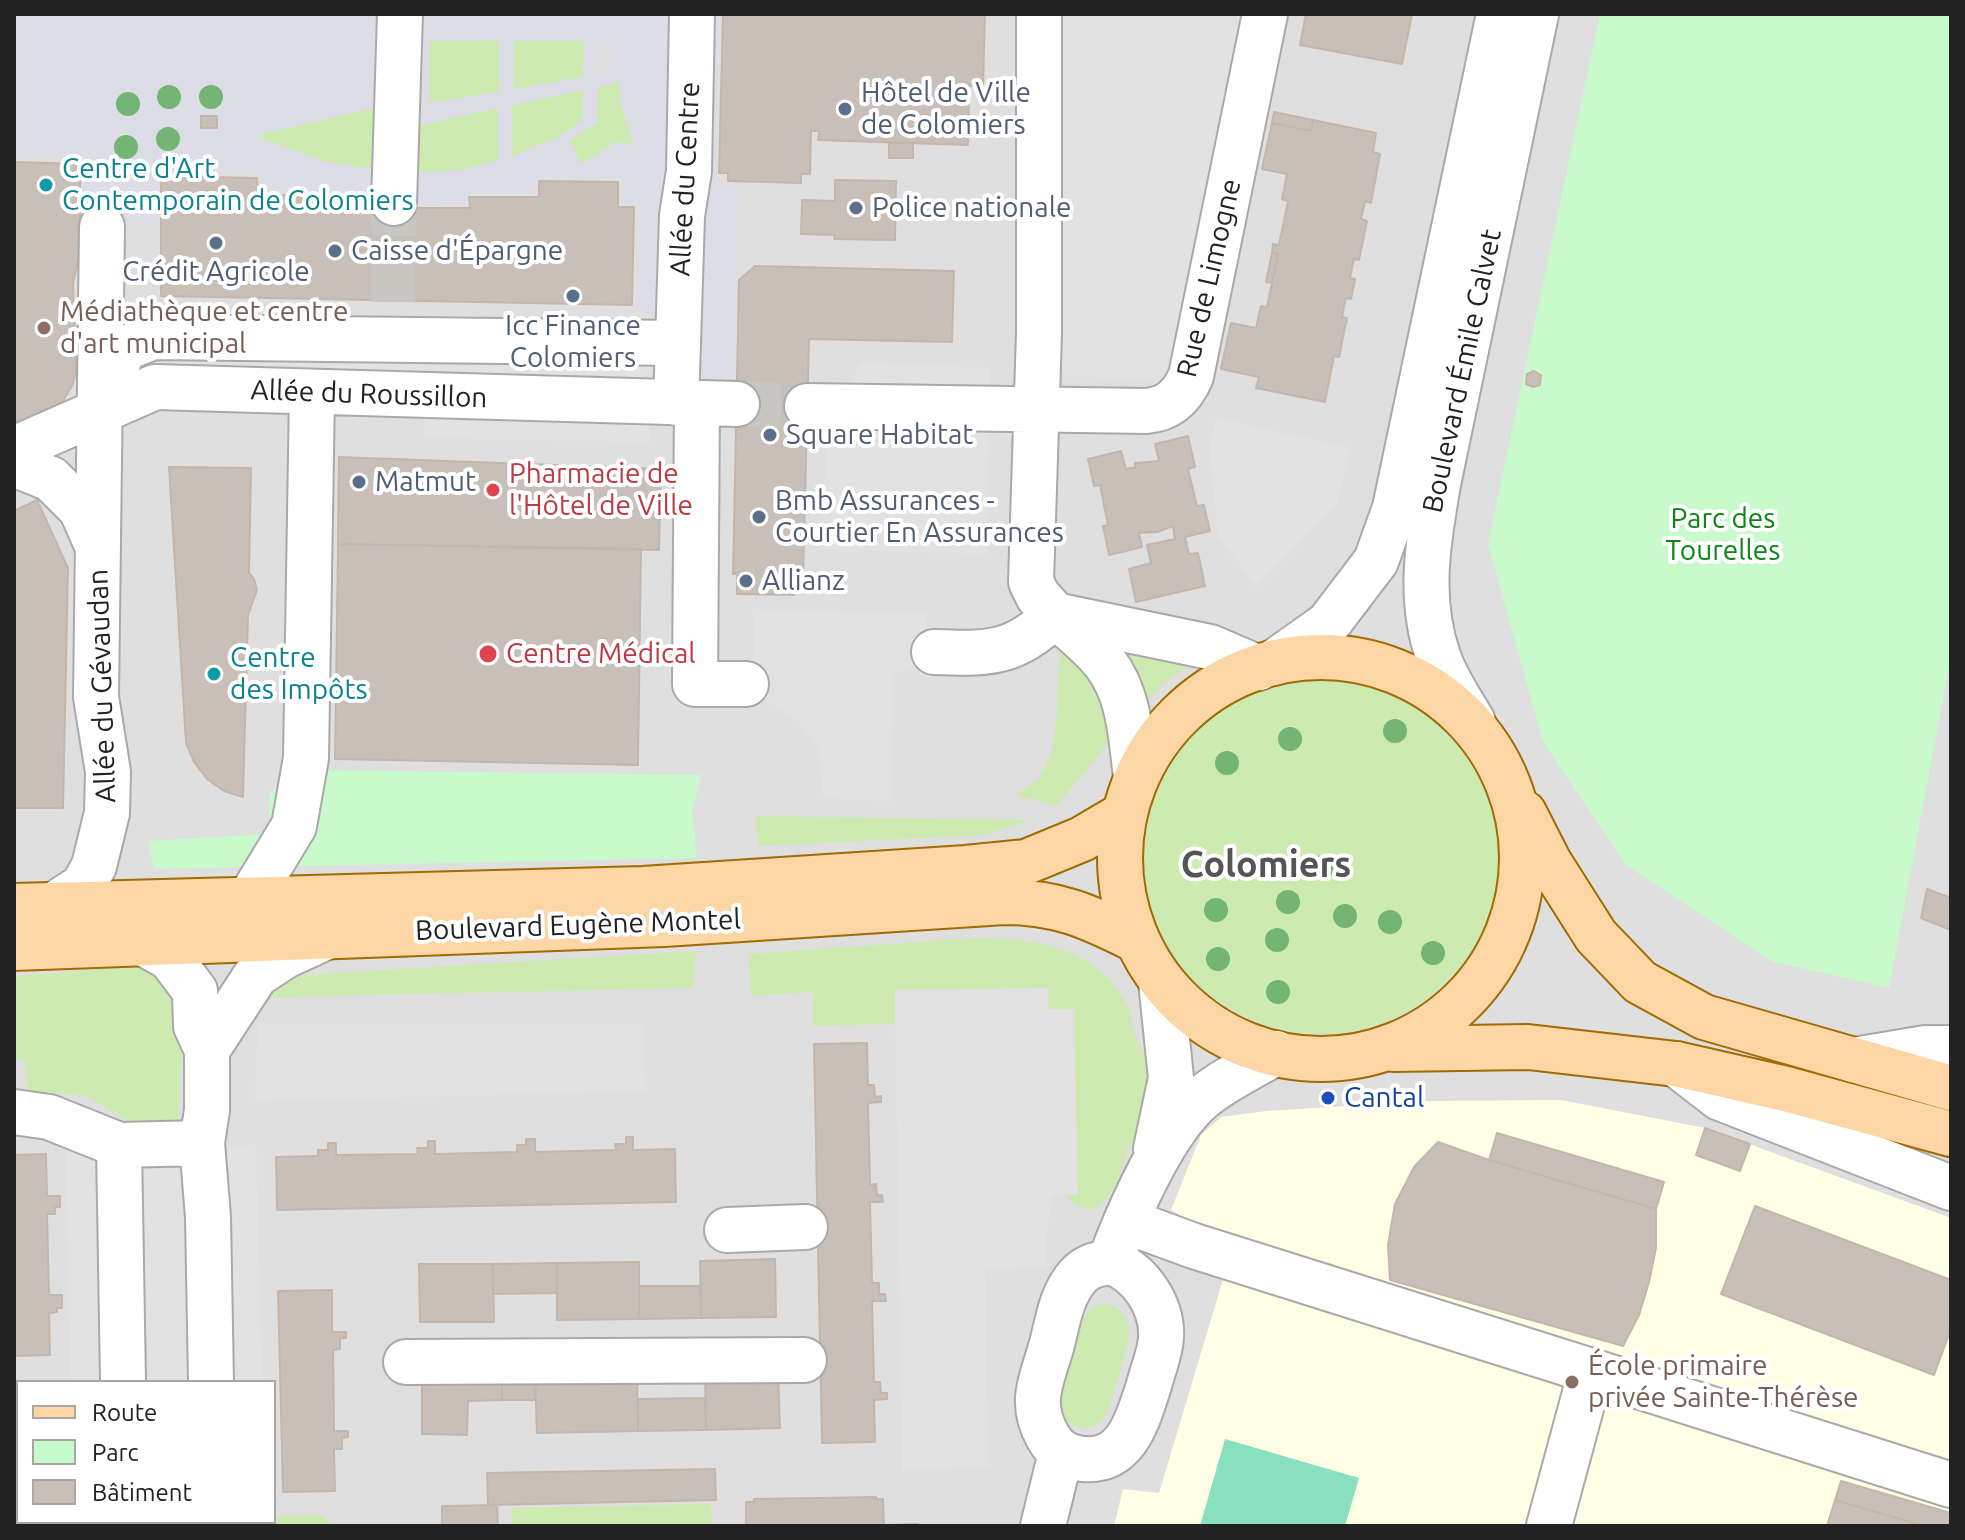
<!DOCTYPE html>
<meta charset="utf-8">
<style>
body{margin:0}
#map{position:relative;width:1965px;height:1540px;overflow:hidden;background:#f2efe9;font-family:Ubuntu,sans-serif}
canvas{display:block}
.frame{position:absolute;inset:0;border:16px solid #222;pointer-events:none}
.legend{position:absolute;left:16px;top:1380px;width:260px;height:144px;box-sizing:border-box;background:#fff;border:2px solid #a7a7a7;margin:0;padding:10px 14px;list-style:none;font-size:24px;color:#222}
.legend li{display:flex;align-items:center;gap:16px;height:40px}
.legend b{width:40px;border:2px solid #a7a7a7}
</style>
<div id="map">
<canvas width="1965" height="1540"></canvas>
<div class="frame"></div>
<ul class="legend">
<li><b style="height:10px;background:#fcd6a4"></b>Route</li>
<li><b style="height:22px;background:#c8facc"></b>Parc</li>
<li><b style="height:22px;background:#c7bfb8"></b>Bâtiment</li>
</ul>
</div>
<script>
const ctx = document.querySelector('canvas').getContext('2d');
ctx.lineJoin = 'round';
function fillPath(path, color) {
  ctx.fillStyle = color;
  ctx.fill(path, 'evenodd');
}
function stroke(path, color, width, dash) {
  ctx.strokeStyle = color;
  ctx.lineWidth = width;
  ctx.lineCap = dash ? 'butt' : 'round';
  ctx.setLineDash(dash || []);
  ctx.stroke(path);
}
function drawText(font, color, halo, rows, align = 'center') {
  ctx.font = font + ' Ubuntu,sans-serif';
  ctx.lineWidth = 8;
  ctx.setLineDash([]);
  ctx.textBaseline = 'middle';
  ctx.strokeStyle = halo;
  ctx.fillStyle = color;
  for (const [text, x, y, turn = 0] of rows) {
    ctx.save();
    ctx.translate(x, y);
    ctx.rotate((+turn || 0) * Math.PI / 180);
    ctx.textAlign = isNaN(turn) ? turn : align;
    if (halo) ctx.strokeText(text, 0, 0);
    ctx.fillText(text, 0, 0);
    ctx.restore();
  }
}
fillPath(new Path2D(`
 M14 14H1951V1526H14ZM18 1382H274V1522H18Z`), '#e0dfdf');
fillPath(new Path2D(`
 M1561 1100 1705 1128 1951 1218V1526H1114L1123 1489 1159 1493 1224 1276 1201 1227 1171 1210 1201 1135 1221 1117 1266 1111 1425 1101Z`), '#ffffe5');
fillPath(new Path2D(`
 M500 40 499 92 428 104 430 41Z
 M584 40 583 77 512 90 514 41Z
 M619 81 621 103 634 145 616 142 581 165 570 141 597 123V87Z
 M583 90 582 120 561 136 511 157 512 105Z
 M382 106 383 170 325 162 259 139 261 134Z
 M498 108V161L461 170 411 173 413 126Z
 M1105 633 1195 661 1166 681 1143 705Z
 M1061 649 1079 655 1118 732 1056 806 1015 795C1023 789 1036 783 1041 775 1063 742 1054 688 1061 649Z
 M1143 856a178 178 0 1 1 356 0a178 178 0 1 1-356 0Z
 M755 816 1031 820 984 835 759 846Z
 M975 938C1036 939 1095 945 1128 1006 1132 1015 1132 1026 1135 1035 1138 1043 1143 1050 1145 1058 1154 1089 1140 1124 1128 1152 1120 1172 1113 1198 1094 1209L1079 1208 1064 1195 1078 1194 1073 1009 1048 1010 895 990V1024L813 1026V992L751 996 748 954Z
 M696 951 693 988 320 996 262 999 285 976Z
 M147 966 184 992 178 1121 133 1124 86 1096 29 1091 24 1059H14V976Z
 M1102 1303C1117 1304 1129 1317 1129 1333 1129 1349 1112 1396 1107 1414 1096 1432 1075 1431 1061 1417L1058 1398 1083 1319 1087 1312Z
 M711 1504 712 1526H512L511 1508Z
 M320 1515 335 1526H14V1522H274V1516Z`), '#cdebb0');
fillPath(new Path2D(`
 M1600 14H1951V656L1889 988 1771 961 1626 865 1543 742 1488 544Z
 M317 770 701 775 692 813 697 858 154 869 148 841 269 834 270 792Z`), '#c8facc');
fillPath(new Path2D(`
 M1225 1439 1359 1478 1345 1526H1200Z`), '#88e0be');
fillPath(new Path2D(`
 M1063 14H1245L1173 378 1067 377 1052 359Z
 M171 310 652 320 650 442 424 438 425 380 170 374Z
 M861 362 991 368 986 554 823 549 826 439Z
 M1216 418 1350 448 1337 504 1256 587 1218 536 1209 445Z
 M753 609 926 614 924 670 893 671 892 801 824 798 818 749 798 721 755 694Z
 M1048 988V1009H1074L1078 1195 1052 1196 1046 1242V1267L985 1270 988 1467 902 1471 895 990Z
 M258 1025H643L645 1091 255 1101Z
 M256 1145 262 1382H70L66 1153Z`), '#e2e2e2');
fillPath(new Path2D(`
 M14 14H719L715 185 739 187 733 381 654 378 655 313 637 311 640 204H622V178L536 177 535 194 467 191 466 204 335 202V193L262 191V172L158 170 157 222 83 221V160L14 157ZM613 39 616 71 597 75 598 40ZM499 40V92L429 103 430 41ZM514 41H584L583 77 513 89ZM618 82 621 103 634 144 616 142 581 164 570 141 597 123 598 87ZM583 90 582 120 561 136 511 157 512 105ZM382 106 383 170 325 162 260 138 261 134ZM498 108V160L461 170 411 173 413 127Z`), '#dddde8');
const building = new Path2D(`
 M723 14H985L983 86H969L968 145 818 140 819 131H811L810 174H801V183L728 181V173H719Z
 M1306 14H1412L1402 64 1300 45Z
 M1274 112 1313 120 1311 131 1272 123Z
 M201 116H217V128H201Z
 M1313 120 1376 133 1373 152 1380 154 1371 203 1365 201 1361 219 1367 221 1359 260 1354 259 1350 278 1355 279 1351 299 1346 298 1342 317 1347 318 1339 357 1334 356 1325 402 1256 388 1259 377 1221 369 1231 323 1256 328 1261 306 1267 307 1272 283 1278 254 1272 253 1273 244 1279 245 1288 201 1282 199 1287 174 1262 169 1272 123 1311 131Z
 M889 143H913V158H889Z
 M14 162 80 164V253L73 283 76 373 72 386 60 406 41 419 14 424Z
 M161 176 257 178 258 195 329 196V205L422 208H470L469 197H539V181L618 182V207H634L632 305 161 296Z
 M835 180 896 181 895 240 834 239 835 235 801 234 802 200 835 201Z
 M1272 253 1278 254 1272 283 1266 282Z
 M755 266 954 271 952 342 809 339 803 580 794 579V595L737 594V574H733L739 280Z
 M1534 371 1541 375 1540 385 1533 387 1526 384 1527 374Z
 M1188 436 1195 467 1188 469 1197 506 1204 505 1210 531 1185 537 1189 554 1198 553 1205 586 1136 602 1129 569 1151 563 1147 545 1175 539 1173 526 1157 532 1139 533 1142 547 1109 555 1103 526 1108 525 1100 485 1094 486 1088 459 1121 451 1126 469 1136 467 1135 463 1159 461 1155 444Z
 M339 457 661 469 659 550 338 544Z
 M169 467 251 468 249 573 254 579 257 590 248 615 243 797 224 791 207 779 194 762 186 743Z
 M37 500 68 568 63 808H14V511Z
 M338 544 641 549 638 765 335 759Z
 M1927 889 1951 898V930L1921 918Z
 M867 1043 868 1085H874L875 1097 881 1096V1102L868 1103 870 1185 876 1184 877 1195H882L883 1202H870L872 1283H879V1294H885L886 1301H872L874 1382H880L881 1393H887V1399L874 1400 875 1442 822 1443 814 1044Z
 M1705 1128 1750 1144 1740 1171 1696 1155Z
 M1497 1133 1664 1182 1656 1209 1489 1160Z
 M626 1137H633V1150L675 1149 676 1202 277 1210 276 1157 318 1156V1150H328V1143H336V1155L418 1154 417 1148H428V1141H435V1154L517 1152V1145H526V1139H535V1152L616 1150 615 1144H626Z
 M1438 1142 1489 1160 1656 1209V1248L1649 1282 1639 1315 1623 1346 1390 1280 1388 1245 1395 1204 1414 1167Z
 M46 1154 47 1196H60V1207H55V1214H47L49 1295H62V1308H57V1312L49 1313 50 1355 14 1356V1155Z
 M1755 1206 1951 1280V1329L1934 1375 1721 1294Z
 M775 1259 776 1317 701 1318 700 1261Z
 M639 1262V1319L557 1320V1263Z
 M557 1263V1293L493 1294V1264Z
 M419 1264H493L494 1322H420Z
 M639 1286H701V1318L639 1319Z
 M332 1290V1332H346V1338H340V1349L333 1350 334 1431H348V1437L342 1438V1449H334L335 1491 283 1492 278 1291Z
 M778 1372 780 1428 706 1430 705 1374Z
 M637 1375 638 1431 537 1433 535 1377Z
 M502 1377V1400L468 1401 467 1435 422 1434V1379Z
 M502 1377H535V1400H502Z
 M705 1398 706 1430 638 1431V1399Z
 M14 1437H18V1489H14Z
 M715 1469 716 1500 488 1505 487 1473Z
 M1841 1481 1951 1513V1526H1924L1835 1500Z
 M876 1497V1499H883L884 1525 918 1524V1526H746V1502H754V1499Z
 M1835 1500 1924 1526H1827Z
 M497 1505 498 1526H442V1506Z`);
fillPath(building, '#c7bfb8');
stroke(building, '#c4b6ab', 2);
stroke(new Path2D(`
 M393 302 394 203
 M737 404 807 406`), '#c8c6c1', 44, [44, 22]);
const minor = new Path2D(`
 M394 203 400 14
 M678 343 682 216 689 171 692 14
 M105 398 123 349 153 337 678 343 676 403
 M697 403 695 684H746
 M807 406 1146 411C1169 409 1182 397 1191 376L1265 14
 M14 449 155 387 737 404
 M14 464 51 479 81 509 97 545
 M934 652C989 654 1014 655 1055 615L1038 596 1031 582 1039 333V14
 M1273 663 1328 624 1376 561 1395 508 1499 14
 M1473 722C1461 701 1445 679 1438 656 1418 599 1428 542 1438 484L1536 14
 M1136 777C1131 739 1130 695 1105 663 1091 645 1071 630 1055 615L1210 647 1259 668
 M249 900 294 826 306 758 312 393
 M57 903 83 886 94 866 107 813 108 772 96 697 102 227
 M141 942 170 958 195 991 196 1026 207 1050
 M1854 1060 1926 1048H1951
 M1676 1064 1720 1098 1951 1188
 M14 1112 49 1117 119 1145
 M1156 1149 1171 1078 1161 981
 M1126 1221 1194 1246 1591 1371 1549 1526
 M727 1230 805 1227
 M1115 1248C1132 1205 1166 1128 1202 1098 1224 1080 1251 1067 1276 1053
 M1110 1262C1140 1271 1163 1306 1161 1338 1160 1354 1153 1369 1149 1385 1138 1419 1127 1463 1083 1459 1066 1457 1056 1451 1048 1437 1028 1402 1042 1380 1052 1344 1058 1321 1061 1295 1078 1276 1087 1266 1097 1264 1110 1262Z
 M406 1362 804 1360
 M1591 1371 1951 1485
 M123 1382 119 1145 202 1143
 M211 1382 208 1217 202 1143 207 1110V1050L256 975 285 956 331 935
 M1043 1526 1061 1453`);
const major = new Path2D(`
 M1120 858a201 201 0 1 1 402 0a201 201 0 1 1-402 0Z
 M1524 813 1549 862 1596 936 1640 982 1704 1017 1951 1088
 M14 906 643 889 966 868 1026 862 1082 839 1121 816
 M14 948 664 924 1004 902C1057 902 1088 916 1134 939
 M1393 1049 1528 1047 1676 1064 1786 1089 1951 1134`);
stroke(minor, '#a9a9a9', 48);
stroke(major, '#a06b00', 48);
stroke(minor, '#fff', 44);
stroke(major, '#fcd6a4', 44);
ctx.fillStyle = '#74b475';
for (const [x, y] of [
 [169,97],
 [211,97],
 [128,104],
 [168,139],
 [126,147],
 [1395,731],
 [1290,739],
 [1227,763],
 [1323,867],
 [1288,902],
 [1216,910],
 [1345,916],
 [1390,922],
 [1277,940],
 [1433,953],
 [1218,959],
 [1278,992]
]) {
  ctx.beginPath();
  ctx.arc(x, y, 12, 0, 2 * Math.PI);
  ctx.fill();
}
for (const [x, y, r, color] of [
 [845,109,8,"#5c6f8a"],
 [46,185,8,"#0f9aa8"],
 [856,208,8,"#5c6f8a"],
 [216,243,8,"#5c6f8a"],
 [335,251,8,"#5c6f8a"],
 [573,296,8,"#5c6f8a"],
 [44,328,8,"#8d6e63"],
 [770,435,8,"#5c6f8a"],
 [359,482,8,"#5c6f8a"],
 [493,490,8,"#e0444e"],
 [759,517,8,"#5c6f8a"],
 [746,581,8,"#5c6f8a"],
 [488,654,10,"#e0444e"],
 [214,674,8,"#0f9aa8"],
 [1328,1098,8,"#1a4fb4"],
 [1572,1382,8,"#8d6e63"]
]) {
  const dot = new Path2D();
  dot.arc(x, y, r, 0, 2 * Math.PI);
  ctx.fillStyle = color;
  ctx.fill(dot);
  stroke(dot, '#fff', 3);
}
drawText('28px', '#4e5e75', '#fff', [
 ["Hôtel de Ville",861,93],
 ["de Colomiers",861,125],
 ["Police nationale",872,208],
 ["Caisse d'Épargne",351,251],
 ["Crédit Agricole",216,272,"center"],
 ["Icc Finance",573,326,"center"],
 ["Colomiers",573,358,"center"],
 ["Square Habitat",786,435],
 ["Matmut",375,482],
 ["Bmb Assurances -",775,501],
 ["Courtier En Assurances",775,533],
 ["Allianz",762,581]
], 'left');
drawText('28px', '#0d838f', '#fff', [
 ["Centre d'Art",62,169],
 ["Contemporain de Colomiers",62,201],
 ["Centre",230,658],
 ["des Impôts",230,690]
], 'left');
drawText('28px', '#222', '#fff', [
 ["Allée du Centre",685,179,-87],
 ["Rue de Limogne",1209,278,-77],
 ["Boulevard Émile Calvet",1462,371,-78],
 ["Allée du Roussillon",369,394,2],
 ["Allée du Gévaudan",102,686,-92],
 ["Boulevard Eugène Montel",578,925,-2]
]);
drawText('28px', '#785e54', '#fff', [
 ["Médiathèque et centre",60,312],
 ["d'art municipal",60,344],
 ["École primaire",1588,1366],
 ["privée Sainte-Thérèse",1588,1398]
], 'left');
drawText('28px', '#be3a42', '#fff', [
 ["Pharmacie de",509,474],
 ["l'Hôtel de Ville",509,506],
 ["Centre Médical",506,654]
], 'left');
drawText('28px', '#0c8416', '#fff', [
 ["Parc des",1723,519],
 ["Tourelles",1723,551]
]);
drawText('28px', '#164399', '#fff', [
 ["Cantal",1344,1098]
], 'left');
drawText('bold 36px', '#555', '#fff', [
 ["Colomiers",1266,865]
]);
</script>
